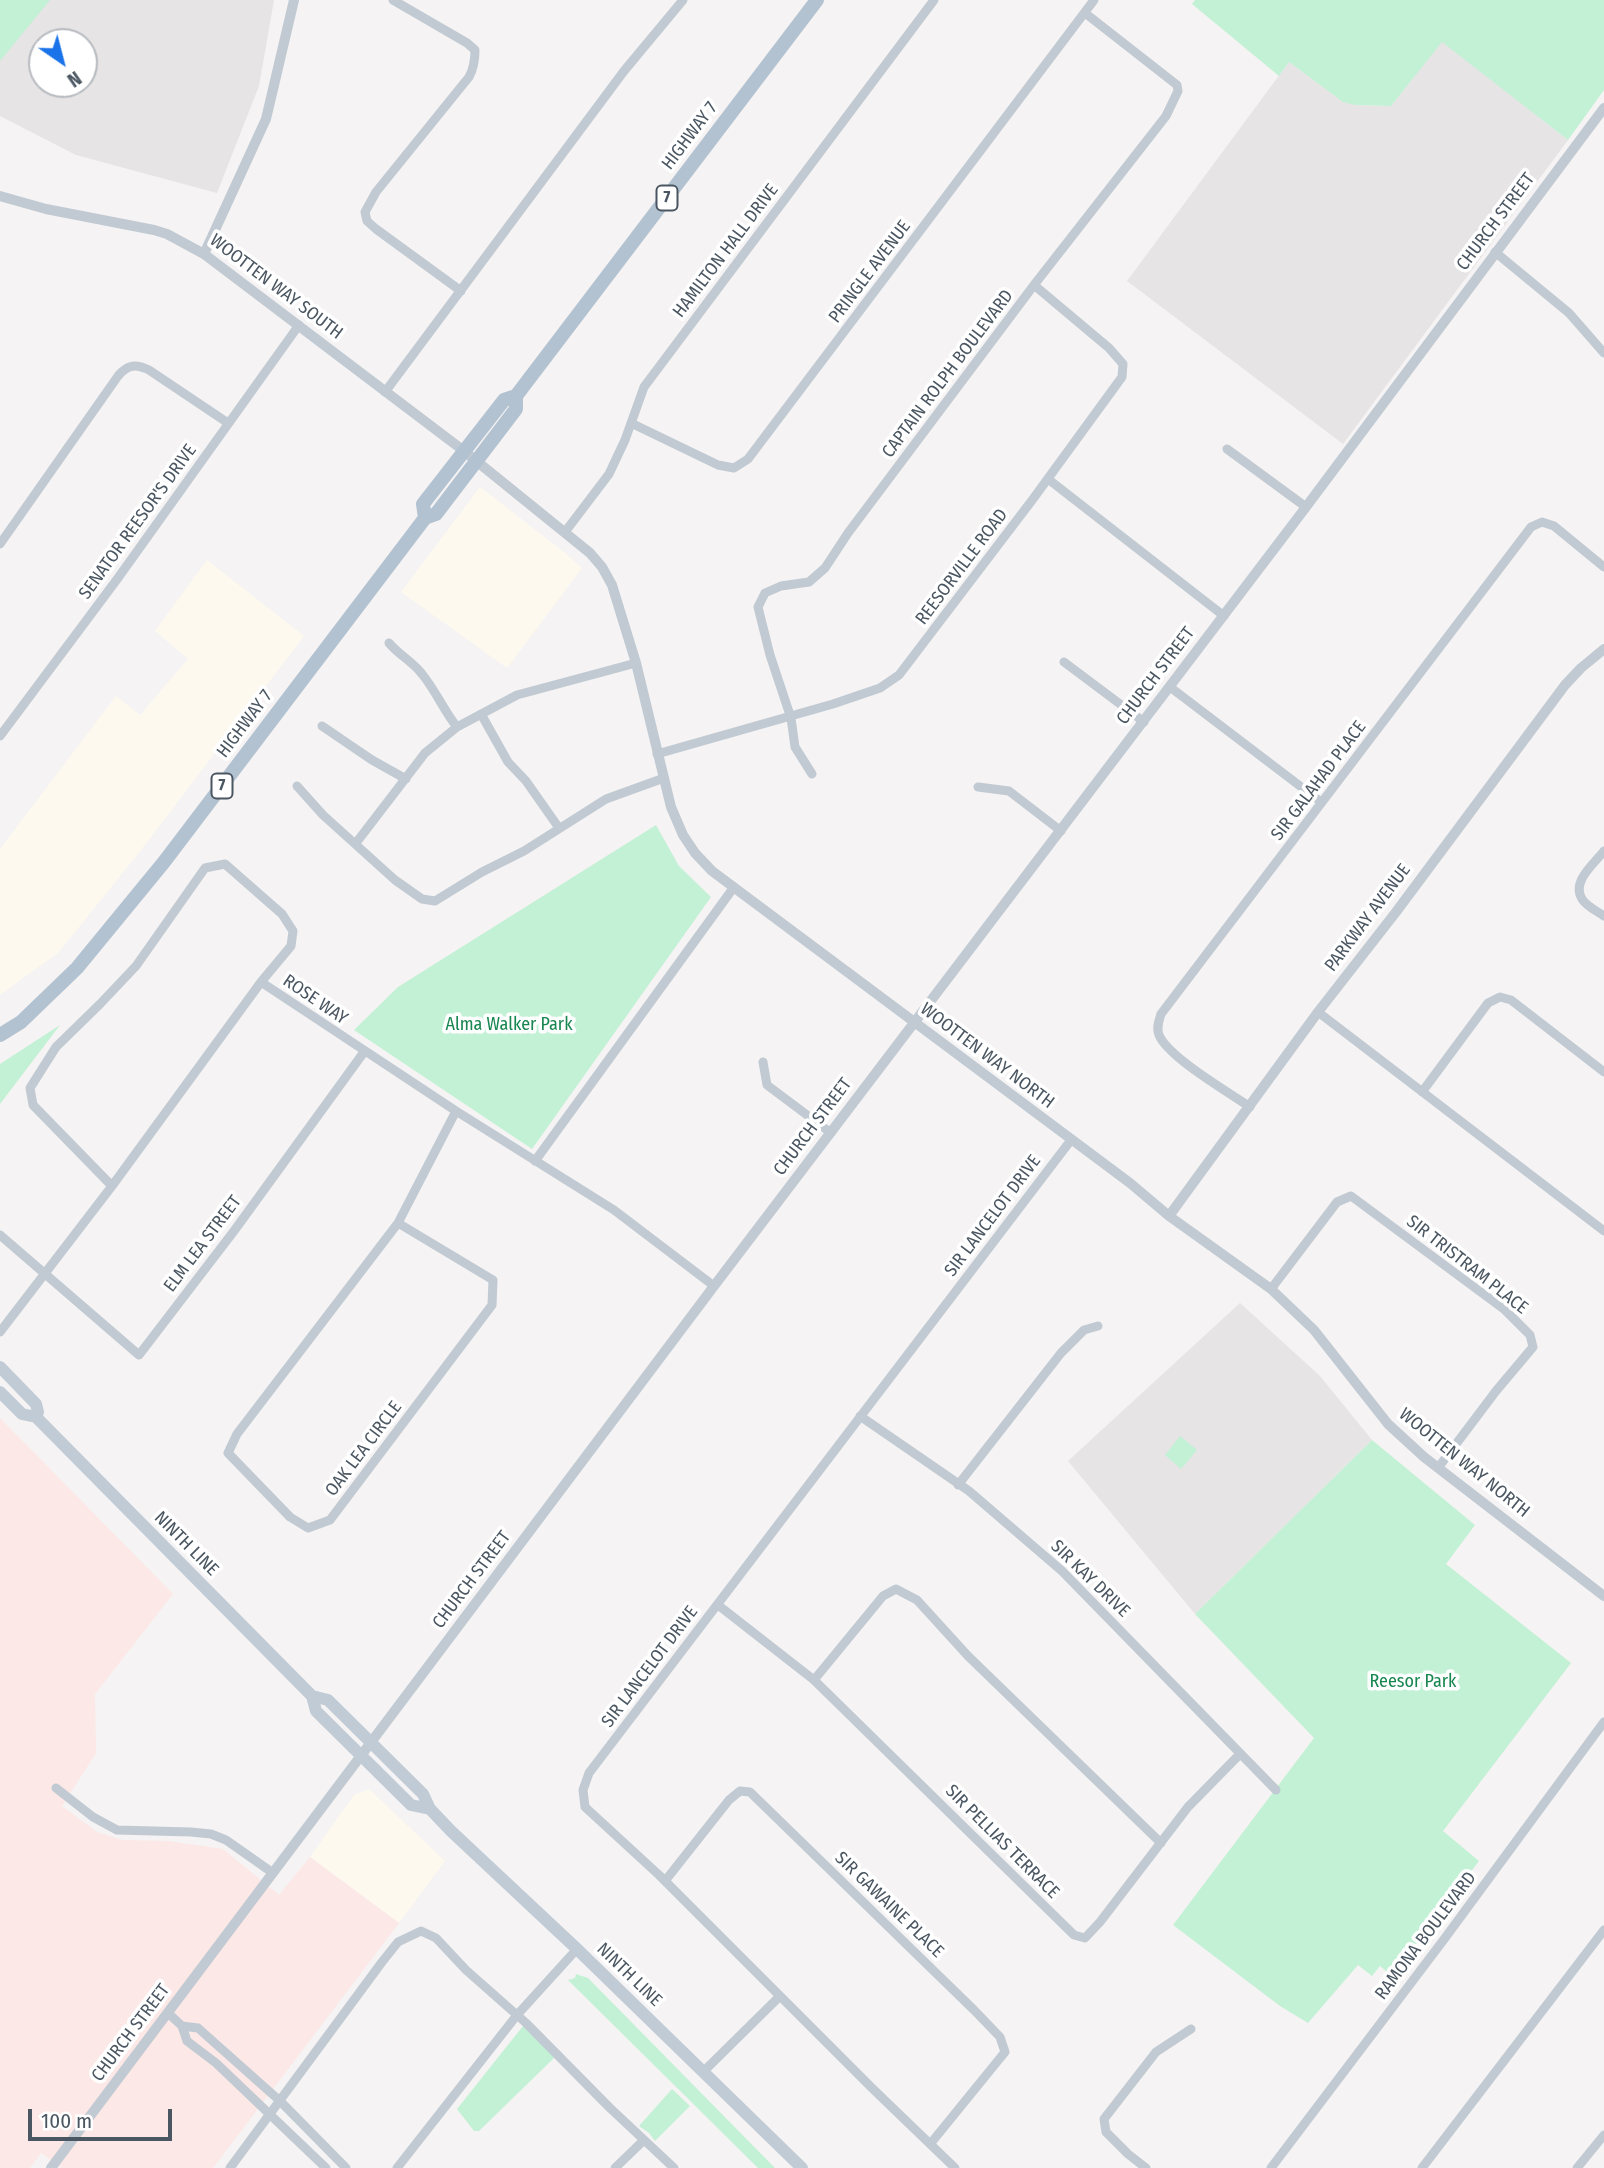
<!DOCTYPE html>
<style>
body{margin:0}
#map{position:relative;width:1604px;height:2168px;overflow:hidden;background:#f5f3f3;font-family:"Fira Sans Condensed",sans-serif}
canvas{display:block}
.north{position:absolute;left:28px;top:28px;width:70px;height:70px;box-sizing:border-box;background:#fff;border:2px solid #b7bbc0;border-radius:50%;rotate:145deg;font-size:19px;font-weight:700;line-height:28px;text-align:center;color:#4a5661}
.north::after{content:'';display:block;margin:auto;width:24px;height:32px;background:#1a73e8;clip-path:polygon(50% 0,100% 100%,50% 72%,0 100%)}
.scale{position:absolute;left:28px;top:2109px;width:144px;height:32px;box-sizing:border-box;border:4px solid #4a5661;border-top:0;padding-left:9px;font-size:21px;line-height:24px;white-space:nowrap;color:#4a5661;-webkit-text-stroke:5px #fff;paint-order:stroke}
</style>
<div id="map">
<canvas width="1604" height="2168"></canvas>
<div class="north">N</div>
<div class="scale">100 m</div>
</div>
<script>
const ctx = document.querySelector('canvas').getContext('2d');
ctx.lineJoin = 'round';
function fillPath(path, color) {
  ctx.fillStyle = color;
  ctx.fill(path, 'evenodd');
}
function stroke(path, color, width, dash) {
  ctx.strokeStyle = color;
  ctx.lineWidth = width;
  ctx.lineCap = dash ? 'butt' : 'round';
  ctx.setLineDash(dash || []);
  ctx.stroke(path);
}
function drawText(font, color, halo, rows, align = 'center') {
  ctx.font = font + ' "Fira Sans Condensed",sans-serif';
  ctx.lineWidth = 7;
  ctx.setLineDash([]);
  ctx.textBaseline = 'middle';
  ctx.strokeStyle = halo;
  ctx.fillStyle = color;
  for (const [text, x, y, turn = 0] of rows) {
    ctx.save();
    ctx.translate(x, y);
    ctx.rotate((+turn || 0) * Math.PI / 180);
    ctx.textAlign = isNaN(turn) ? turn : align;
    if (halo) ctx.strokeText(text, 0, 0);
    ctx.fillText(text, 0, 0);
    ctx.restore();
  }
}
fillPath(new Path2D(`
 M480 487 564 552 582 568 507 668 401 592Z
 M207 560 304 636 138 854 58 953 0 995V849L116 696 140 715 188 659 155 631Z
 M369 1789 445 1861 399 1923 310 1857 354 1795Z`), '#fdf9ef');
fillPath(new Path2D(`
 M0 0H274L259 86 217 193 76 155 0 116ZM42 42H84V84H42Z
 M1442 41 1568 140 1343 444 1127 281 1289 62 1338 98 1355 105 1391 106Z
 M1240 1303 1320 1376 1372 1440 1195 1614 1068 1461Z`), '#e6e4e5');
fillPath(new Path2D(`
 M0 1418 173 1594 95 1694 96 1753 62 1806 97 1832 122 1840 169 1841 223 1849 279 1895 310 1857 399 1923 213 2168H62L41 2153 30 2168H0Z`), '#fce8e6');
fillPath(new Path2D(`
 M0 0H50L0 61Z
 M1195 0H1604V90L1568 140 1442 42 1391 106 1355 105 1343 102 1289 62 1279 76 1192 4Z
 M656 825 679 866 711 897 532 1149 354 1030 398 987Z
 M60 1025 0 1104V1064Z
 M1180 1436 1197 1450 1181 1469 1165 1455Z
 M1372 1440 1475 1525 1446 1564 1571 1663 1443 1831 1479 1861 1392 1976 1380 1966 1372 1976 1358 1965 1308 2023 1280 2006 1173 1925 1314 1738 1195 1614Z
 M576 1974 588 1978 775 2168H758L568 1980 575 1978Z
 M523 2026 555 2057 479 2131H474L457 2109Z
 M672 2089 690 2106 655 2141 649 2133 639 2126Z`), '#c3f1d5');
stroke(new Path2D(`
 M393 0 467 43 475 50C475 60 474 68 469 77L376 192 365 212 367 221 376 229 461 291
 M1495 252 1569 313 1604 353
 M385 392 624 71 683 0
 M631 423 718 465 734 468 748 459 1094 0
 M1227 449 1306 507
 M1048 479 1224 616
 M565 532 609 474 625 440 644 387 934 0
 M0 544 118 376C128 364 136 364 149 370L228 423
 M389 643C399 655 413 662 422 674 436 691 444 711 457 727
 M1064 662 1144 722
 M1170 687 1321 802
 M481 714 508 762 526 781 559 828
 M322 726 372 760 406 779
 M0 736 118 578 299 325
 M657 754 833 704 880 688 899 675 1033 499 1122 377 1123 364 1109 348 1034 285
 M812 774 795 747 791 718 770 655 758 607 765 593 781 586 809 582 825 568 848 533 1034 285 1166 116 1178 91 1177 85 1085 13
 M297 786 323 815 395 880 422 899 435 901 482 872 524 851 606 799 664 778
 M978 787 1009 791 1061 831
 M356 843 425 753 457 727 517 695 636 663
 M1604 851C1595 863 1571 881 1582 899 1586 906 1597 911 1604 916
 M261 982 456 1111 614 1210 714 1286
 M1318 1012 1604 1231
 M763 1062 767 1085 831 1133
 M1422 1092 1488 1003 1500 997 1511 1000 1604 1072
 M1250 1107C1228 1092 1168 1057 1159 1035 1156 1027 1159 1021 1161 1014L1531 527 1542 522 1554 526 1604 567
 M535 1161 734 887
 M398 1223 237 1434 228 1453 290 1517 308 1528 330 1520 492 1305 493 1280 398 1223 456 1111
 M0 1235 139 1355 234 1231 364 1052
 M1271 1289 1337 1202 1351 1196 1505 1310 1530 1335 1533 1347 1496 1391 1438 1468
 M0 1332 112 1186 261 982 291 946 293 931 282 914 225 864 205 868 136 966 100 1004 56 1047 30 1088 33 1105 112 1186
 M860 1416 969 1491 1062 1571 1276 1790
 M958 1485 1061 1353 1084 1330 1098 1326
 M718 1605 814 1680 1074 1935 1085 1938 1100 1922 1188 1807 1240 1754
 M814 1680 883 1596 896 1589 917 1600 968 1656 1161 1843
 M56 1788 93 1817 117 1830 191 1832 211 1834 226 1840 273 1873
 M665 1881 729 1800 740 1791 750 1792 974 2010 1000 2037 1005 2052 931 2143
 M168 2013 182 2026 187 2041 216 2063 326 2168
 M182 2026 198 2028 280 2101 346 2168
 M704 2071 779 1997
 M230 2168 382 1962 398 1942 421 1931 436 1938 466 1970 526 2023 610 2108 674 2168
 M397 2168 517 2015 577 1949
 M615 2168 644 2140
 M955 2168 873 2089 659 1875 585 1807 583 1790 589 1773 1071 1140
 M1146 2168 1128 2154 1106 2132 1104 2119 1156 2052 1191 2029
 M1271 2168 1445 1938 1604 1722
 M1422 2168 1604 1930
 M1577 2168 1604 2135`), '#c1cad2', 9);
stroke(new Path2D(`
 M0 196 46 209 154 230 167 234 204 254 464 451 590 553 602 567 612 585 636 663 671 807 683 835 695 853 712 871 1130 1183 1169 1216 1271 1289 1314 1330 1388 1424 1424 1457 1604 1596
 M204 254 266 119 294 0
 M1169 1216 1318 1012 1396 912 1565 685 1581 668 1604 649
 M51 2168 714 1286 1306 507 1604 108`), '#c1cad2', 10);
stroke(new Path2D(`
 M0 1367 36 1404 38 1412 36 1417
 M0 1392 22 1414 36 1417 312 1696 316 1711 411 1805 430 1809
 M312 1696 328 1700 423 1794 430 1809 451 1831 577 1949 802 2168`), '#c1cbd6', 12);
stroke(new Path2D(`
 M425 518 423 504 504 400 516 396 817 0
 M0 1035 21 1022 77 968 164 862 425 518 436 514 516 409V396`), '#b3c2d1', 14);
for (const [x, y, w] of [
 [667,198,21],
 [222,786,21]
]) {
  const box = new Path2D();
  box.roundRect(x - w / 2, y - 12.5, w, 25, 5);
  ctx.fillStyle = '#fff';
  ctx.fill(box);
  stroke(box, '#4a5661', 2);
}
drawText('bold 16px', '#4a5661', null, [
 ["7",667,198],
 ["7",222,786]
]);
drawText('18px', '#4a5661', '#fff', [
 ["HIGHWAY 7",690,136,-53],
 ["CHURCH STREET",1496,222,-53],
 ["HAMILTON HALL DRIVE",726,251,-53],
 ["PRINGLE AVENUE",870,272,-53],
 ["WOOTTEN WAY SOUTH",276,287,37],
 ["CAPTAIN ROLPH BOULEVARD",948,374,-53],
 ["SENATOR REESOR'S DRIVE",138,522,-54],
 ["REESORVILLE ROAD",962,567,-53],
 ["CHURCH STREET",1156,676,-53],
 ["HIGHWAY 7",245,724,-53],
 ["SIR GALAHAD PLACE",1319,781,-53],
 ["PARKWAY AVENUE",1368,918,-53],
 ["ROSE WAY",315,1000,34],
 ["WOOTTEN WAY NORTH",987,1056,37],
 ["CHURCH STREET",813,1127,-53],
 ["SIR LANCELOT DRIVE",993,1216,-53],
 ["ELM LEA STREET",203,1244,-53],
 ["SIR TRISTRAM PLACE",1467,1265,38],
 ["OAK LEA CIRCLE",364,1449,-53],
 ["WOOTTEN WAY NORTH",1464,1463,39],
 ["NINTH LINE",186,1544,45],
 ["SIR KAY DRIVE",1090,1579,44],
 ["CHURCH STREET",472,1580,-53],
 ["SIR LANCELOT DRIVE",650,1667,-53],
 ["SIR PELLIAS TERRACE",1002,1842,45],
 ["SIR GAWAINE PLACE",889,1905,44],
 ["RAMONA BOULEVARD",1426,1936,-53],
 ["NINTH LINE",629,1975,44],
 ["CHURCH STREET",131,2033,-53]
]);
drawText('18px', '#17864f', '#fff', [
 ["Alma Walker Park",509,1025],
 ["Reesor Park",1413,1682]
]);
</script>
